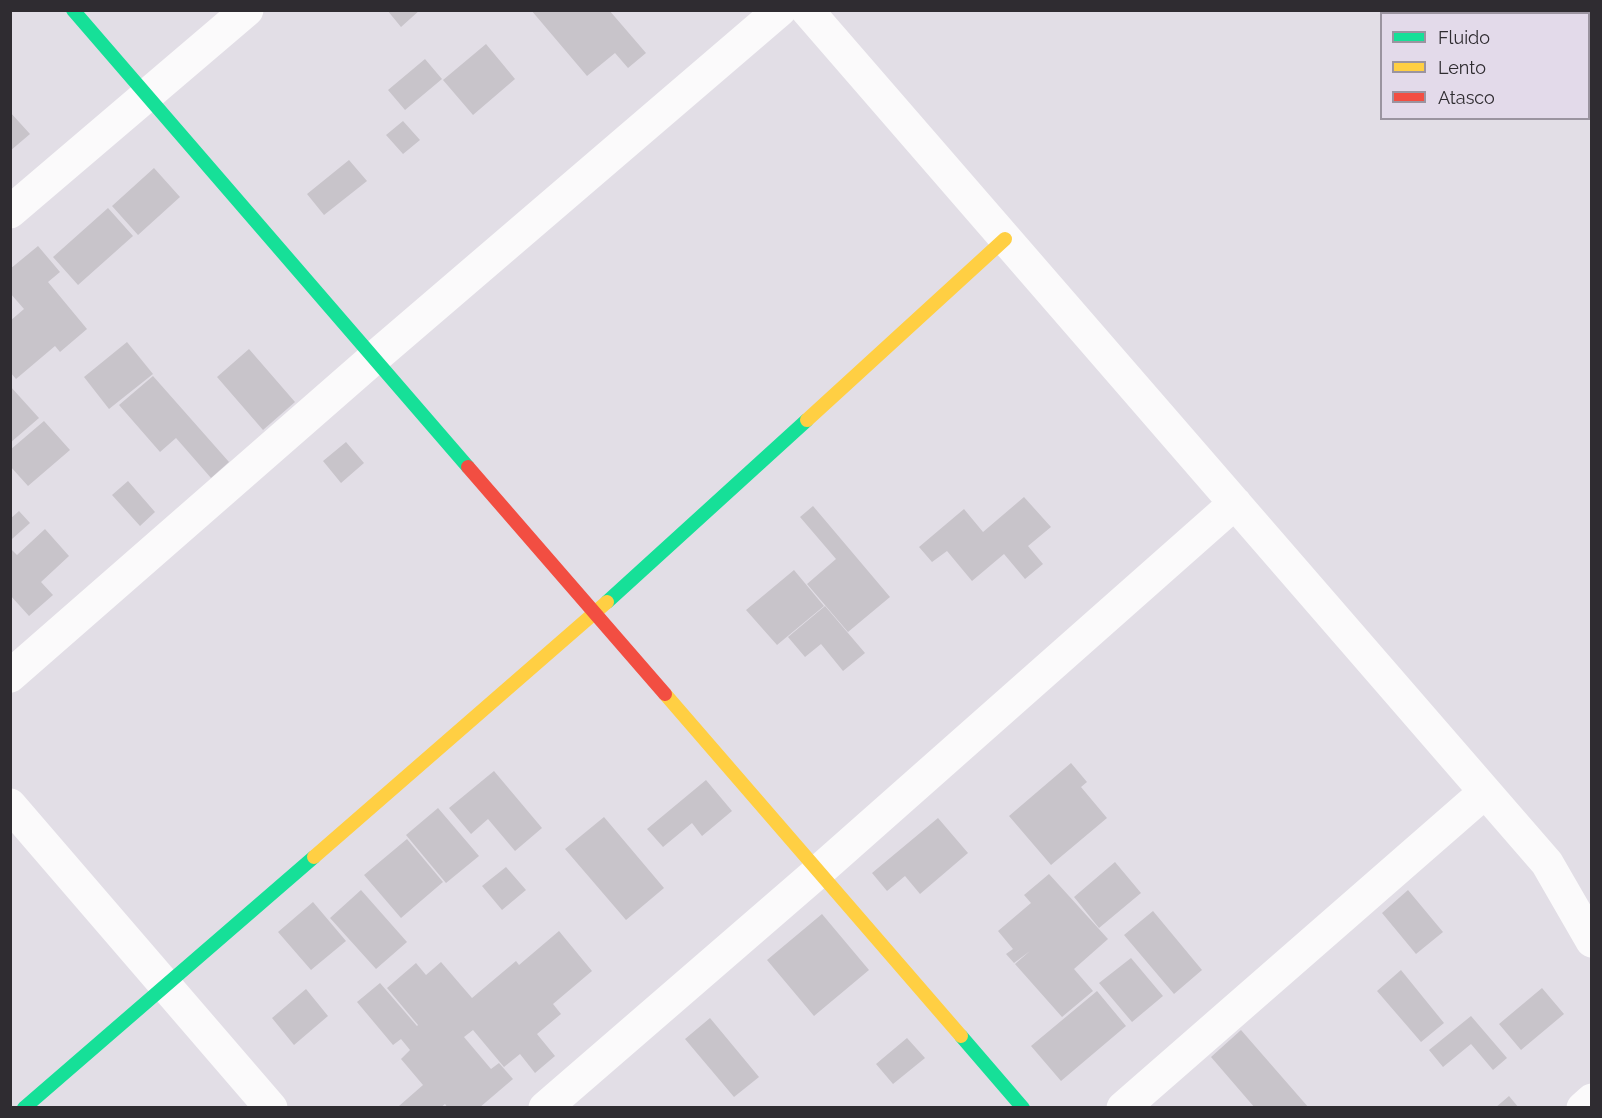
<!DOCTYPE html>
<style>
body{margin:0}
#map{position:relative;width:1602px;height:1118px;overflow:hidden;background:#e2dee6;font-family:Raleway,sans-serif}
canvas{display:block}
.frame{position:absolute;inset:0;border:12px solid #2f2c31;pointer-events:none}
.legend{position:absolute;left:1380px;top:12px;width:210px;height:108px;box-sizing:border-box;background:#e3daea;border:2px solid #9b94a0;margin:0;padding:8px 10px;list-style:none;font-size:18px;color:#2f2c31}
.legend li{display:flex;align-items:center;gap:12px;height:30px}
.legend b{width:30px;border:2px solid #9b94a0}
</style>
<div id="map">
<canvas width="1602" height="1118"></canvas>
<div class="frame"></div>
<ul class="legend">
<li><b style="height:8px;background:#16e098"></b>Fluido</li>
<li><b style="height:8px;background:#ffcf43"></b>Lento</li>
<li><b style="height:8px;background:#f24e42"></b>Atasco</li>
</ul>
</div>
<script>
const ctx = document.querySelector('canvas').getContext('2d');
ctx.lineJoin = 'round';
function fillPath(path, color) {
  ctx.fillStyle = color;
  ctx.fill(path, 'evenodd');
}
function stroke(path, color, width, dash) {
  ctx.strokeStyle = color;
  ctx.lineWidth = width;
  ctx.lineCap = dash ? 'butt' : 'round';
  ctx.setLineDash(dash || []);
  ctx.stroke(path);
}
fillPath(new Path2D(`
 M387 10H420L401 27Z
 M531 10H609L646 53 628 68 615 53 587 76Z
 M486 44 515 79 473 115 443 80Z
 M425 59 442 79 405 110 388 90Z
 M10 112 30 134 10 151Z
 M403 121 420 140 403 154 386 135Z
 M349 160 367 181 324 215 307 194Z
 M154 168 180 197 138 235 112 206Z
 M108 208 133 236 78 285 53 257Z
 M38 246 60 272 48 282 87 329 60 352 55 346 16 379 10 372V321L24 309 10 293V269Z
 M127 342 153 374 109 409 84 377Z
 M249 349 295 402 263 430 217 377Z
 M153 376 229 462 211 478 176 438 160 452 119 405Z
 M10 386 39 418 10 443Z
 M44 421 70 450 28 486 10 466V450Z
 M346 442 364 463 341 483 323 461Z
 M128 481 155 512 140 526 112 495Z
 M1024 497 1051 527 1028 546 1043 564 1025 579 1004 554 972 581 947 551 932 562 919 547 964 509 983 532Z
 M813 506 890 597 848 632 807 584 836 559 800 517Z
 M19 511 30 523 12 539 10 537V519Z
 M45 529 69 556 41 582 53 595 29 616 10 595V548L17 555Z
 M794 570 824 606 777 645 746 610Z
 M825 606 865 653 843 671 821 644 805 657 788 637Z
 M1071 763 1087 782 1081 787 1107 818 1051 865 1009 816Z
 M494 771 542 828 515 851 488 819 471 834 449 808Z
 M706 780 732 811 702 836 692 823 663 847 647 829Z
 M438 808 479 856 446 883 406 835Z
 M604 817 664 888 626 920 565 849Z
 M938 818 968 853 920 894 905 876 887 891 872 873Z
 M407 839 443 882 401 918 364 875Z
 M1115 862 1141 893 1099 928 1074 897Z
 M506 867 526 890 502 910 482 886Z
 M1049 874 1108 939 1074 969 1093 991 1062 1017 1015 964 1030 951 1014 963 1006 954 1013 949 998 931 1031 903 1024 895Z
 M361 890 407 942 376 969 330 918Z
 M1408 890 1443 932 1416 954 1382 913Z
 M313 902 346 941 311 970 278 932Z
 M1153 911 1202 970 1174 994 1124 935Z
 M822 914 869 970 814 1016 767 960Z
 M559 931 592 971 553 1004 561 1014 537 1034 555 1056 535 1073 520 1054 504 1067 473 1030 464 1037 491 1069 499 1063 513 1079 479 1108H448L445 1104 440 1108H400L399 1106 423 1085 401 1059 410 1050 401 1039 393 1045 357 1002 380 983 417 1026 418 1025 387 988 416 963 426 975 441 962 472 998 516 961 519 965Z
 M1131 958 1163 996 1132 1022 1099 983Z
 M1401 970 1444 1023 1421 1042 1377 991Z
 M1542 988 1564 1014 1521 1050 1499 1024Z
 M306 989 328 1016 294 1045 272 1018Z
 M1097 991 1126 1026 1061 1081 1031 1046Z
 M1471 1016 1507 1058 1493 1070 1471 1044 1443 1067 1429 1050Z
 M710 1018 759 1077 734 1097 685 1039Z
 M1241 1030 1309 1108H1255L1211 1057Z
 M907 1038 925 1058 893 1084 876 1064Z
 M1509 1096 1519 1108H1495Z`), '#c8c4ca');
stroke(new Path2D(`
 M807 10 1547 863 1592 941
 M10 212 247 10
 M10 676 374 358 780 10
 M10 805 271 1108
 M545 1108 819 871 1235 503
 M1123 1108 1485 792
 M1583 1108 1592 1100`), '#fbfafb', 33);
stroke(new Path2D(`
 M73 10 468 467
 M607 602 807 420
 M961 1036 1023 1108
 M24 1108 314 857`), '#16e098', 14);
stroke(new Path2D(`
 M807 420 1005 239
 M665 694 961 1036
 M314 857 607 602`), '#ffcf43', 14);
stroke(new Path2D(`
 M468 467 665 694`), '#f24e42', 14);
</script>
